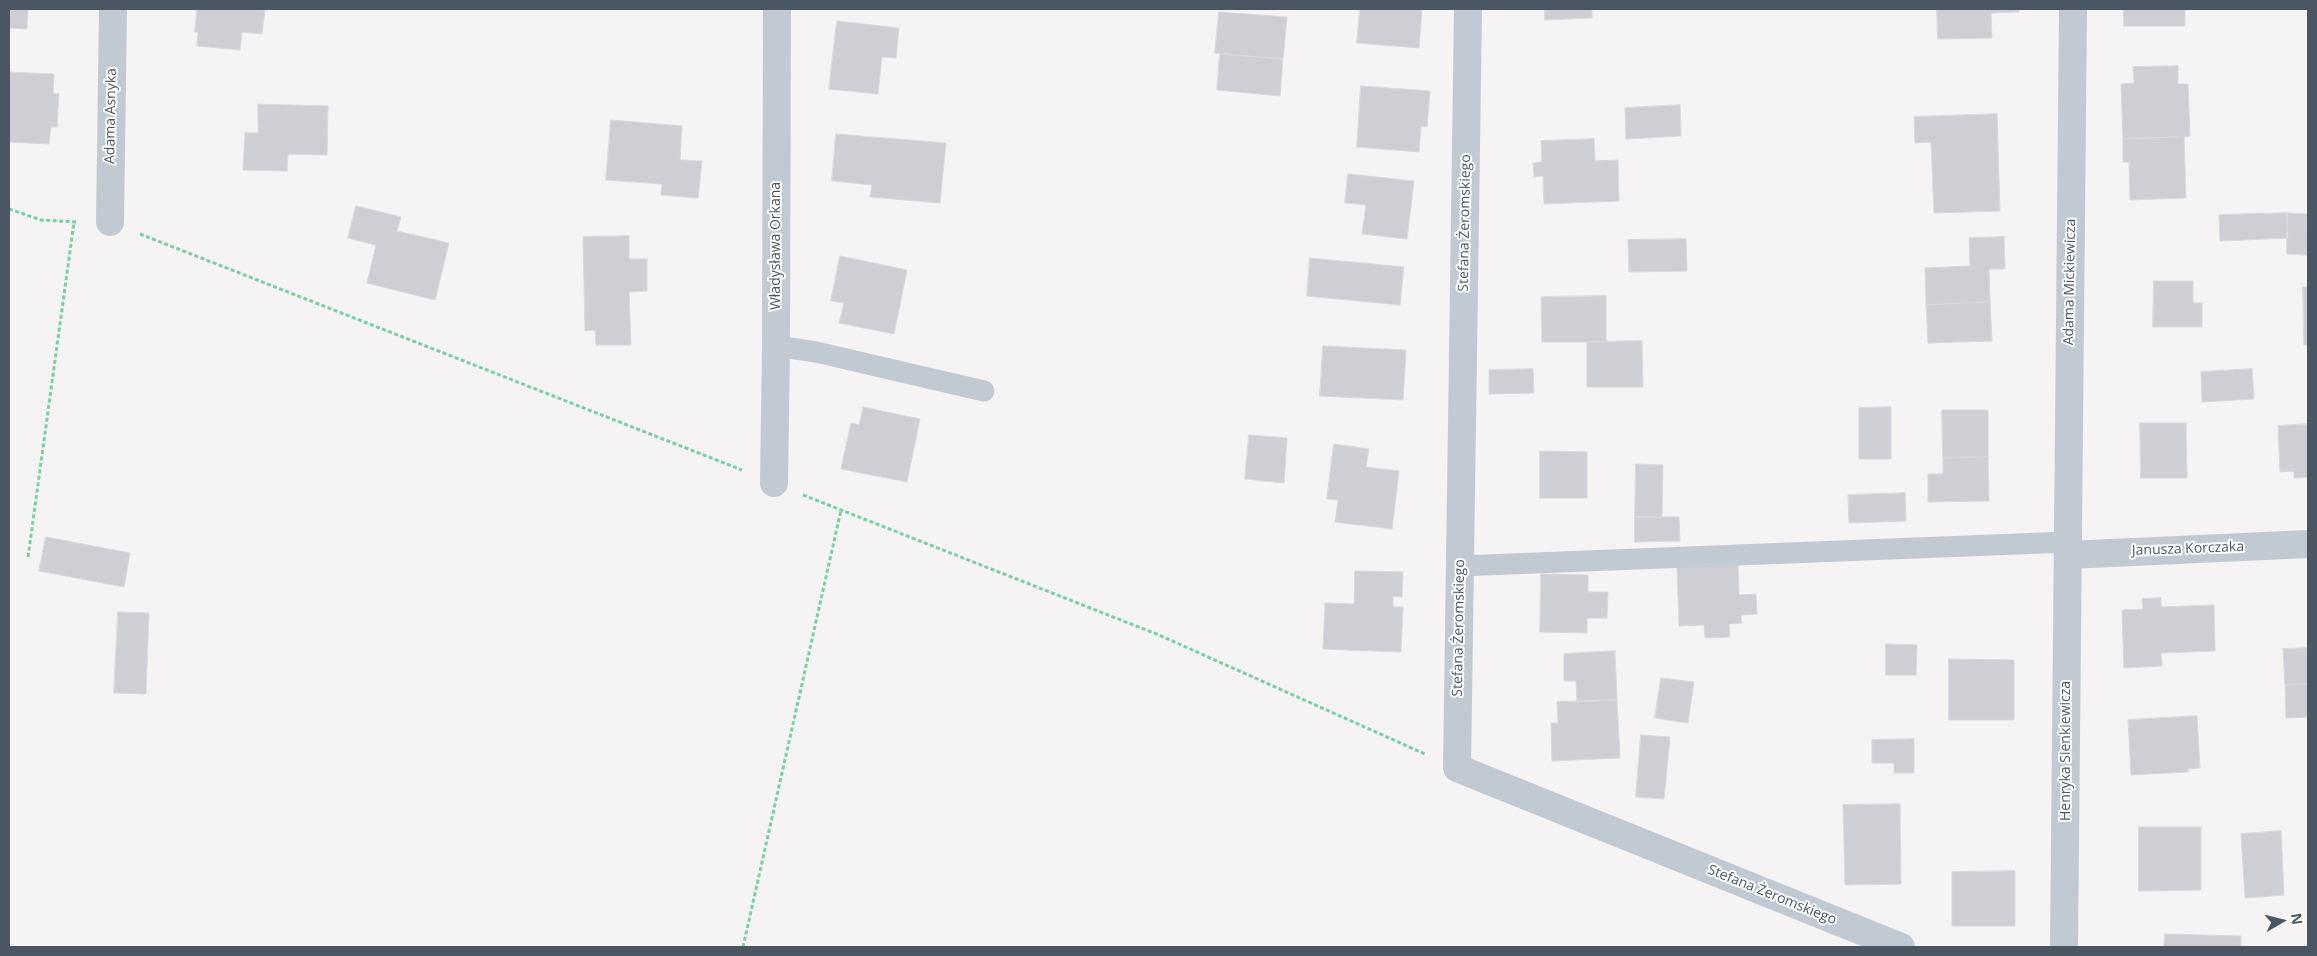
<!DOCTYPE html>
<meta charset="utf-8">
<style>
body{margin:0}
#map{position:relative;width:2317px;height:956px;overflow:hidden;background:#f5f3f3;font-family:"Open Sans",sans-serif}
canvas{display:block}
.frame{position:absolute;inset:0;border:10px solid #4a5661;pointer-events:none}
.north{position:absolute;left:2257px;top:896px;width:50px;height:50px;-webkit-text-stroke:4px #fff;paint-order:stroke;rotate:82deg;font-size:14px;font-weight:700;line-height:20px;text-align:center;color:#4a5661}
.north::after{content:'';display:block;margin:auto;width:18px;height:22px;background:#4a5661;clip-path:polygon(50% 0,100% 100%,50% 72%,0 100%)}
</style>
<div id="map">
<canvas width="2317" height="956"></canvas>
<div class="frame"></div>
<div class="north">N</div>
</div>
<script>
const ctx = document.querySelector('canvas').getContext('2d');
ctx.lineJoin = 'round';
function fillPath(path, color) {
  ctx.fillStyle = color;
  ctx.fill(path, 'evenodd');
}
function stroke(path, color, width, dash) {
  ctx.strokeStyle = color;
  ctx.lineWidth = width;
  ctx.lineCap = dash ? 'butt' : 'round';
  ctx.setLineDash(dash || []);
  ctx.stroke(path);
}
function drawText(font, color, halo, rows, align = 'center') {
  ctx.font = font + ' "Open Sans",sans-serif';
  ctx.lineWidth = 4;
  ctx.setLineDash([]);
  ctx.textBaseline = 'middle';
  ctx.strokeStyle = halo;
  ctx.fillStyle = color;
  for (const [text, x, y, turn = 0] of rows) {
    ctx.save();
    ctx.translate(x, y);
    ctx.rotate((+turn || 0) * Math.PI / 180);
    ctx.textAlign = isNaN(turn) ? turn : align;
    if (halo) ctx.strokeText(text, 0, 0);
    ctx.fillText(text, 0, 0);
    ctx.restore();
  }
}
const building = new Path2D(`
 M9 9H28L27 29 9 28Z
 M197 9H265L262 34 242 32 240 50 197 46 198 32H195Z
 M1360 9H1422L1419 48 1357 43Z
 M1545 9H1592V18L1545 20Z
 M1937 9H2019V12L1991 13 1992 38 1938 39Z
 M2124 9H2185V26H2124Z
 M1219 12 1287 17 1283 59 1215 53Z
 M837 21 899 28 896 58 882 57 878 94 829 89Z
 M1220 54 1283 59 1280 96 1217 90Z
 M2178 66V84H2188L2190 136 2123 139 2121 84 2134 83 2133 67Z
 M9 72 54 74 53 93 59 94 57 127H51L49 144 9 142Z
 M1361 86 1430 91 1427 127 1421 126 1419 152 1357 147Z
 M258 104 328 106 327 155 288 154 287 171 243 170 245 133H258Z
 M1680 105 1681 136 1626 139 1625 108Z
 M1997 114 2000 211 1934 213 1931 142 1915 143 1914 117Z
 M611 120 682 126 680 160 702 161 698 198 661 195 662 184 606 180Z
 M836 134 946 143 940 203 870 197 872 185 832 181Z
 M2184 137 2186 198 2130 200 2129 162H2123V139Z
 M1594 139 1595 161 1618 160 1619 201 1544 204 1543 176 1534 177 1533 163 1542 162 1541 141Z
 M1348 174 1414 181 1407 239 1362 234 1366 205 1345 203Z
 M356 206 401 217 397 231 449 243 435 300 367 283 376 245 348 238Z
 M2287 213 2307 214 2308 255 2287 254Z
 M2287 213 2288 238 2220 241 2219 215Z
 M629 236V259H647V291L629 292 631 345H596L595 330 585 331 583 237Z
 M2004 237 2005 269H1989L1990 302 1926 305 1925 268 1970 266 1969 238Z
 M1686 239 1687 271 1629 272 1628 240Z
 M840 256 907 270 894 334 839 323 844 303 831 301Z
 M1310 258 1404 267 1400 305 1307 296Z
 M2154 281H2193V303H2202V327H2153Z
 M2303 287H2308V345H2304Z
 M1606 296V342H1542L1541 297Z
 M1990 302 1992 341 1928 343 1926 305Z
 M1642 341 1643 387H1587V342Z
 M1323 346 1406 350 1403 400 1320 396Z
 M1533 369 1534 393 1489 394V370Z
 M2252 369 2254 399 2202 402 2201 372Z
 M863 407 920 419 907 482 841 469 851 423 859 425Z
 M1891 407V459H1859V408Z
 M1942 410H1988V457L1943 458Z
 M2140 423H2186L2187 478H2141Z
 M2308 424V477L2294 478V471L2280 472 2278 426Z
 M1249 435 1287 438 1284 483 1245 479Z
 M1334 444 1369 449 1366 467 1399 471 1392 529 1335 522 1338 500 1327 499Z
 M1540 451 1587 452V498H1540Z
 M1988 457 1989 501 1928 502V474H1943V458Z
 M1636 464 1663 465 1662 518 1635 517Z
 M1905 493 1906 521 1849 523 1848 495Z
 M1635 517H1679L1680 541 1635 542Z
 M46 537 130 553 124 587 39 571Z
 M1738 564 1739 595 1756 594 1757 614 1741 615 1742 623 1729 624 1730 637 1705 638 1704 625 1679 626 1677 567Z
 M1355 571 1403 572 1402 597 1393 596V607H1403L1401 652 1323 649 1325 603 1354 604Z
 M1541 574 1588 575V592H1608L1607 618H1587V633L1540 632Z
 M2161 598V607L2214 605 2215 651 2161 653 2162 666 2124 668 2122 610 2143 609 2142 599Z
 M118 612 149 613 146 694 114 693Z
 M1886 644 1917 645 1916 675H1886Z
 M2308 648V684L2285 685 2283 649Z
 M1615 651 1617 700 1577 702 1576 681H1564V654Z
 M1949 659 2014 660V720H1949Z
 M1661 678 1694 682 1688 723 1655 718Z
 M2308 684V717L2286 718 2285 685Z
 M1617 700 1620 758 1552 761 1551 723H1558L1557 702Z
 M2197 716 2200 768 2188 769 2189 772 2131 775 2128 720Z
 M1641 735 1670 737 1664 799 1636 797Z
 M1914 739V773H1894V763H1872V740Z
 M1900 804 1901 884 1845 885 1843 805Z
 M2139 827H2201V890L2139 891Z
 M2281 831 2284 895 2245 898 2241 834Z
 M2015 871V926H1952V872Z
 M2165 934 2241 936V947H2164Z`);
fillPath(building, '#cdcfd5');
stroke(building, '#d7d9de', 1);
stroke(new Path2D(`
 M9 209 41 220 78 222
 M140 234 742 470
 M803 495 1159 635 1425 754
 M28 557 74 222
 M743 947 841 510`), '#7ad0a6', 3, [4, 2.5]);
stroke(new Path2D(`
 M776 346 816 352 984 391
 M1459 566 2068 542`), '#c1cad2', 21);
stroke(new Path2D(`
 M1468 9 1457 768 1901 947
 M110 222 113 9
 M774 483 776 346 777 9
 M2068 555 2308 544
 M2064 947 2073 9`), '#c1cad2', 28);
drawText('14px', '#4a5661', '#fff', [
 ["Adama Asnyka",111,116,-89],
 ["Stefana Żeromskiego",1465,223,-89],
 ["Władysława Orkana",776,246,-90],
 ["Adama Mickiewicza",2070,282,-89],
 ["Janusza Korczaka",2188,549,-2],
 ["Stefana Żeromskiego",1459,628,-89],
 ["Henryka Sienkiewicza",2066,751,-90],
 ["Stefana Żeromskiego",1772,895,22]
]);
</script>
